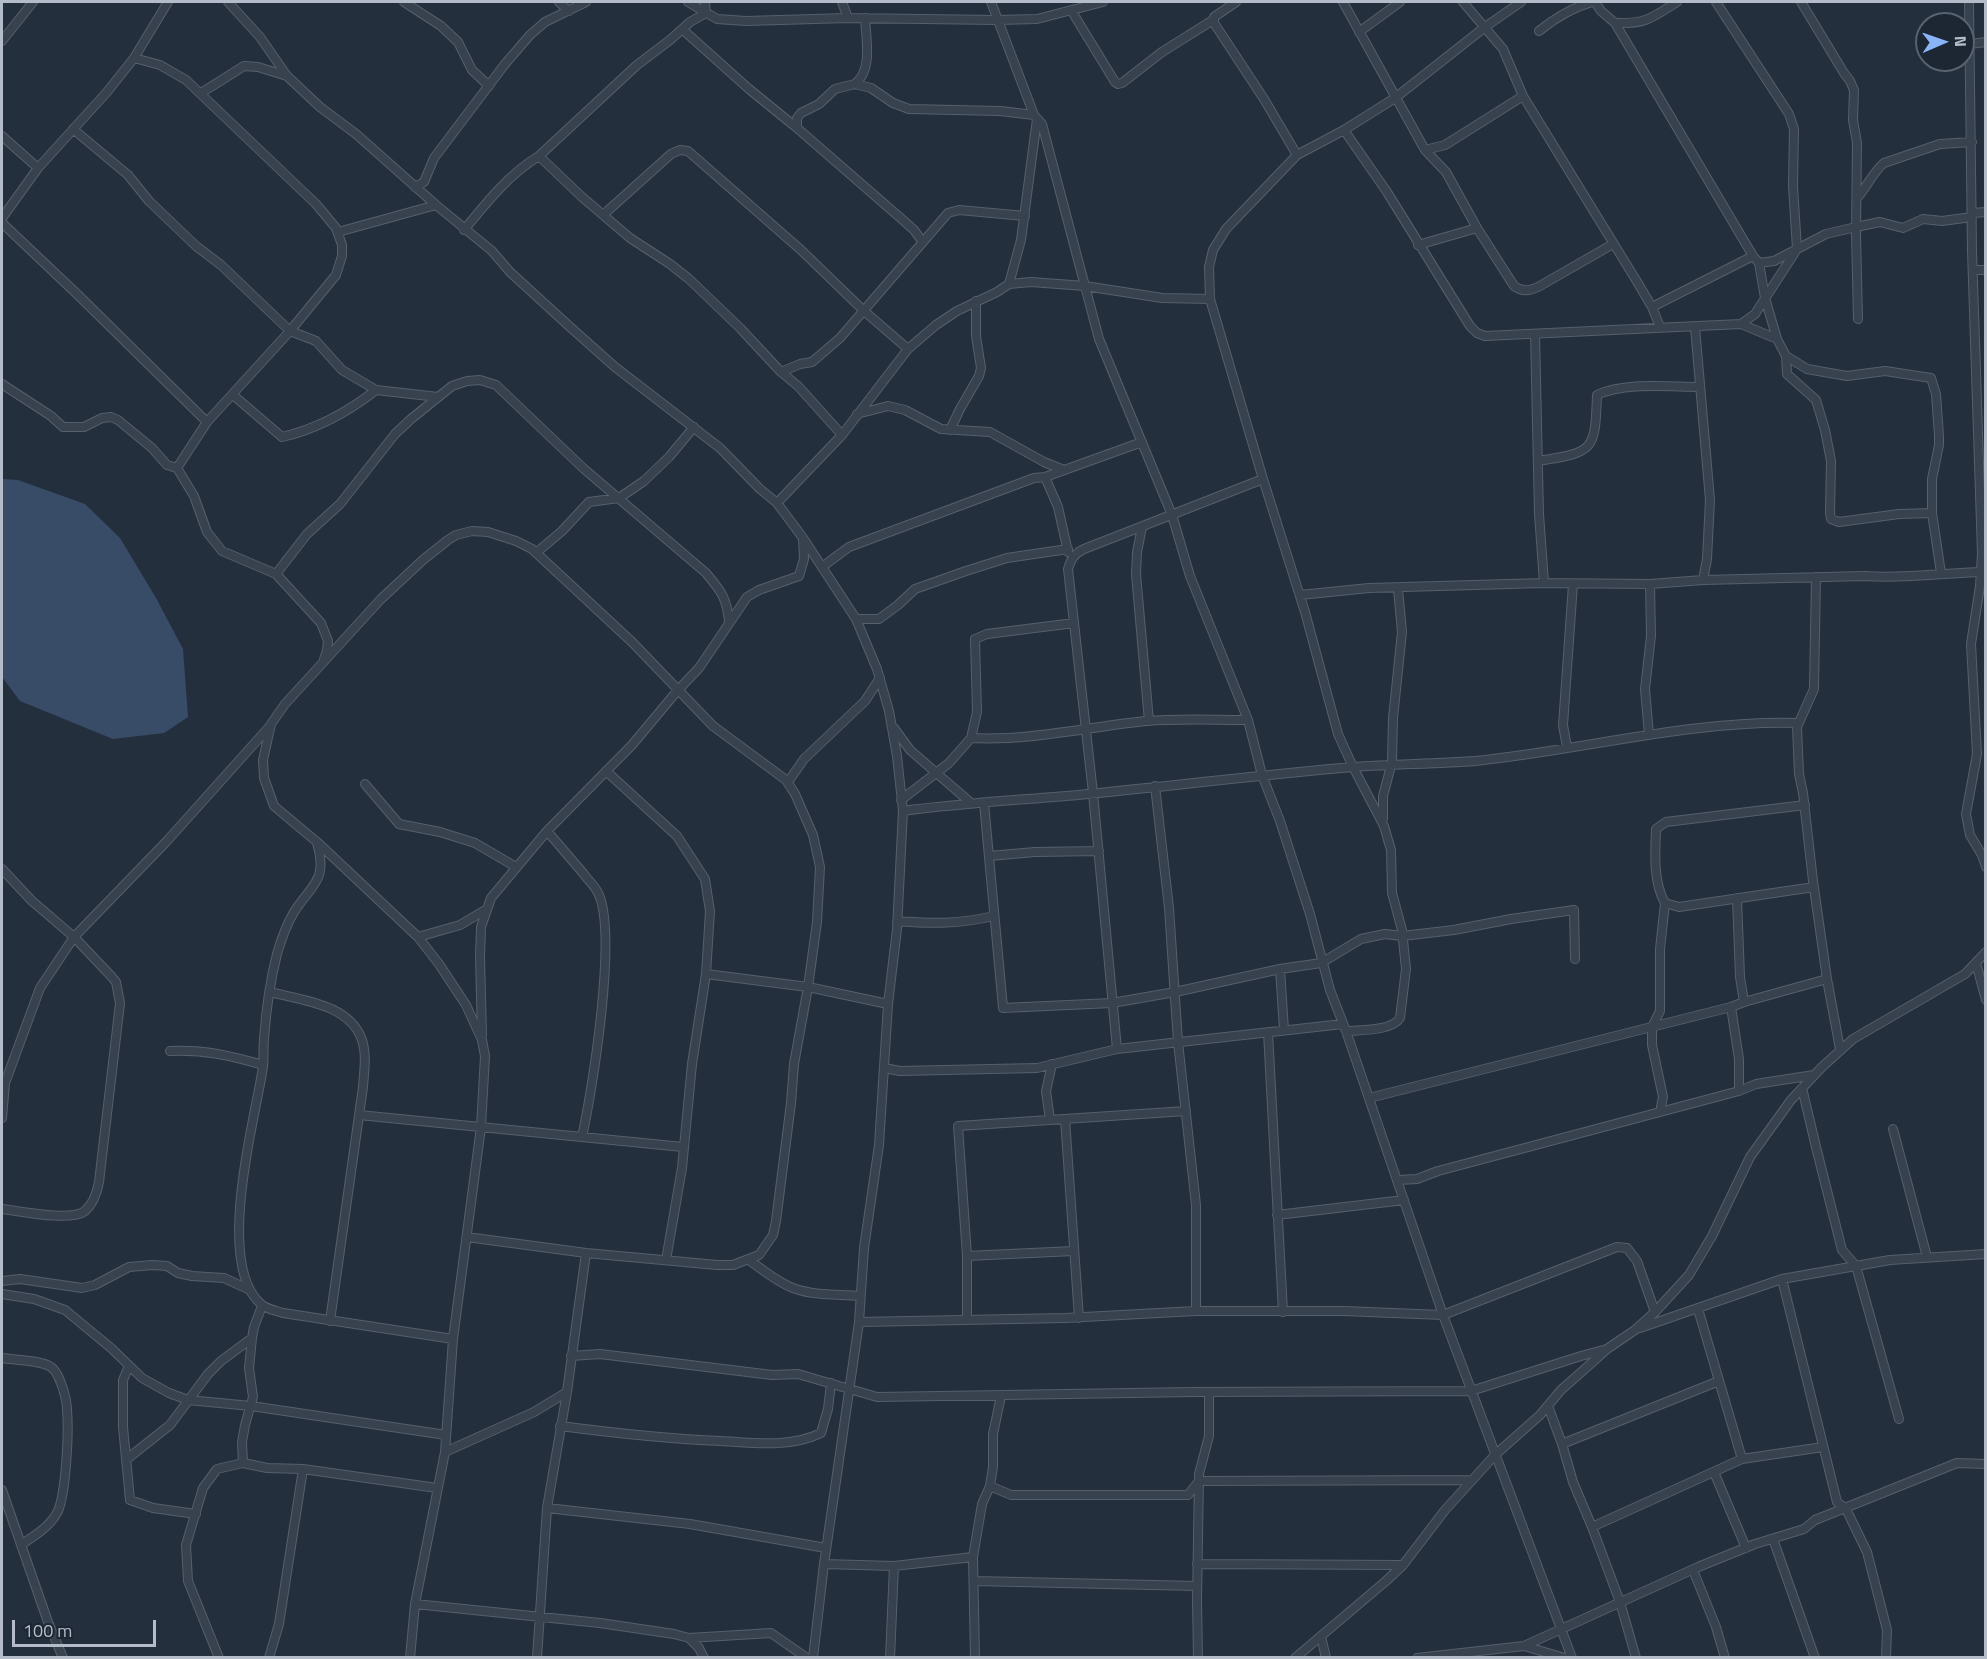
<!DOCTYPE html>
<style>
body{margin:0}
#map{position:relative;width:1987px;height:1659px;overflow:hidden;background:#242f3e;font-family:"Titillium Web",sans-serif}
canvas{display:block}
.frame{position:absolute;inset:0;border:3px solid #b4bcc9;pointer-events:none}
.north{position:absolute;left:1915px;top:12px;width:60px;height:60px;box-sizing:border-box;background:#1d2633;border:2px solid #59626f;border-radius:50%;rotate:88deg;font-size:16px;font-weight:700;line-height:24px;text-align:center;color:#b4bcc9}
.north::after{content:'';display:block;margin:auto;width:21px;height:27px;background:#8ab4f8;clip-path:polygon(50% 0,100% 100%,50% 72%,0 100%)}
.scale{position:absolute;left:12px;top:1620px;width:144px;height:27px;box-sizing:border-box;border:3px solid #b4bcc9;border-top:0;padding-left:8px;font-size:18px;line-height:21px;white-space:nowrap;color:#b4bcc9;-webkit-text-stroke:4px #1d2633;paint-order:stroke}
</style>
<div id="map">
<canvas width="1987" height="1659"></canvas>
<div class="frame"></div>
<div class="north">N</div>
<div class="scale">100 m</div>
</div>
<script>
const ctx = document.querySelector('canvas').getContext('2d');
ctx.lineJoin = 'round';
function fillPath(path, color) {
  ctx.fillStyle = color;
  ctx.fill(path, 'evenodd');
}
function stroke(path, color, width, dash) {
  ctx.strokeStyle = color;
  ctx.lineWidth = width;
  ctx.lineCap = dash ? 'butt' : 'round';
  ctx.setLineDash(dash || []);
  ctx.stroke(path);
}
fillPath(new Path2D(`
 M2 479 18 480 85 504 120 538 156 598 183 649 188 717 164 733 113 739 20 701 2 677Z`), '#394c67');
const minor = new Path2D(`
 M228 2 260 37 287 76 320 107 356 134 436 205 492 251 510 272 569 326 615 367 720 448 760 489 777 503 803 538 856 619 877 669 889 711 897 756 903 811 897 929 888 1004 879 1145 864 1248 859 1322 824 1564 813 1658
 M404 2 441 26 458 42 472 70 489 86
 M559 2 569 11
 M688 2 717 19 746 21 848 18 997 20 1037 19 1103 2
 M842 2 848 18
 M991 2 1034 115 1042 124 1099 339 1172 515 1190 576 1248 720 1262 775 1280 821 1310 914 1330 990 1346 1031 1443 1315 1572 1658
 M1236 2 1214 17V23L1264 99 1297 155
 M1343 2 1425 150 1446 172 1477 228 1514 286C1522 292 1529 291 1538 287L1613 244
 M1463 2 1503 49 1523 96 1636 280 1652 307 1660 327
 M1595 2 1601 11 1615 23 1753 256 1759 263 1774 261 1826 234 1856 227 1880 222 1903 228 1923 219 1942 221 1972 217
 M1716 2 1789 114 1794 129 1793 186 1797 249 1755 314 1741 324
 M1801 2 1844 73 1850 81 1854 90 1853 120 1857 143 1856 234 1858 319
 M1969 2 1972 251 1982 554 1980 586 1971 644 1977 754 1966 814 1970 835 1982 855 1986 867
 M1071 10 1115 82 1118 84 1122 83 1162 52 1213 20
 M1615 23C1647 24 1651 18 1677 2
 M682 29 749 89 797 128 904 221 914 230 922 241
 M1539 31C1555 18 1571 8 1592 2
 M1359 32 1400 2
 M2 41 33 2
 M1970 44 1986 42
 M134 58 168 2
 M855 84C873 70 866 39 865 18
 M201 93 244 66 258 67 287 76
 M797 128V118L801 113 819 104 835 89 855 84 871 88 893 103 909 109 1000 111 1034 115
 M73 129 128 175 149 201 196 246 221 265 290 331 316 341 342 370 376 390 438 397
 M1344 130 1387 192 1470 326 1477 333 1485 336 1741 324 1777 339 1786 356 1807 369 1847 376 1885 371 1931 378 1936 394 1939 436V445L1932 479V513
 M2 136 38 168
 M1425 150 1445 145 1523 96
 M539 156 582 197 630 238 670 264 689 279 740 328 781 372 798 386 842 435
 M415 187 424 182 434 158 505 64 530 35 545 22 586 2
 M1857 198C1867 187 1873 172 1884 163L1940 144 1972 142
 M1973 213 1986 212
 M603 215 671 154 680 150 688 151 801 250 864 311 908 349
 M2 218 38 168 107 92 134 58 160 65 186 80 316 204 336 228 342 245V256L336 275 290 331 207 422 177 468 194 496 207 532 222 551 276 574 321 623 328 641 327 651 324 659
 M2 223 77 294 207 422
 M464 230C486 203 509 174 539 156L637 65 670 40 690 22 706 13 705 2
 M338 232 436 205
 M1418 245 1477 228
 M1759 263 1765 298 1777 339
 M1973 270H1986
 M1009 284 1021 240 1037 119
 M1652 307 1753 256
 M1695 327 1710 500 1707 559 1703 580
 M1535 334 1539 514 1544 583
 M1786 356 1787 374 1816 400 1825 430 1831 461 1830 513 1831 519 1839 522 1899 514 1932 513 1941 573
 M781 372 800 364 812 362 840 338 948 213 959 210 1025 216
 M2 384 51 416 63 427H84L102 418 111 417 118 420 152 448 167 465 177 468
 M233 395 282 437C317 429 348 412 376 390
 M857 414 888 406 905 410 941 429 990 432 1044 462 1064 470
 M950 430 960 409 979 376 981 368 976 336V301
 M1538 461C1594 452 1595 452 1597 395 1625 382 1669 387 1700 387
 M1045 477 1058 507 1068 552
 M777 503 842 435 908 349 936 325 957 311 997 292 1009 284 1031 282 1085 286 1162 298 1210 299
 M1142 527 1137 552 1136 574 1149 721
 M536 553 562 531 589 502 619 498 644 481 669 457 694 427
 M822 567 849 547 1034 478 1045 477 1142 442
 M276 574 307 534 340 504 395 434 411 419 452 386 467 381 480 380 496 385 583 468 706 573C721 591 727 598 729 622
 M1816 577 1814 689 1797 727 1799 774 1803 793 1813 881 1827 979 1840 1049
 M1300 595 1369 588 1544 583 1650 584 1703 580 1865 576C1904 579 1943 573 1982 572
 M856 619H879L898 605 915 589 966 571 1007 558 1068 549
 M894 728 910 750 971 803
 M1649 735 1645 689 1651 636 1650 584
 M971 738 977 712 975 639 987 634 1074 623
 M1567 747 1563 725 1573 584
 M606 771 677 836 705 879 710 911 706 974 692 1064 682 1168 666 1260
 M788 782 804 759 865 701 880 678
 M365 784 399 824 440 832 475 843 516 867
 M1155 786 1169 908 1178 1042 1196 1205V1311
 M901 800 949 763 971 738C1030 741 1087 727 1146 721 1180 718 1215 720 1248 720
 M984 803 1003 1008 1112 1003 1175 992 1280 969 1321 963 1361 939 1385 934 1402 936 1454 930 1511 919 1574 910 1575 959
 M1805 805 1666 822 1656 829C1655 853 1653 882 1665 903L1679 907 1814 887
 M903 811C961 803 1020 800 1078 795 1170 786 1261 775 1353 767 1394 764 1434 764 1475 761 1583 750 1689 720 1798 723
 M1383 819V796L1392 762 1393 718 1402 632 1398 589
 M547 831C559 845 571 859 583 873 587 879 594 885 597 891 619 928 592 1092 582 1137
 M317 843C328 881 312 884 294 912 287 924 281 940 277 954 270 981 266 1011 264 1039 263 1048 264 1058 263 1067 255 1120 214 1266 262 1305 267 1309 277 1311 283 1313L453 1339
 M989 856 1035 852 1099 851
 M2 869 32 901 74 937 111 976 116 982 120 1003 99 1182C97 1193 94 1203 85 1211 71 1222 20 1211 2 1209
 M1737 898 1740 977 1744 1002 1731 1007 1739 1059V1091L1756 1084 1814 1075
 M897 921C934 924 959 924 994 916
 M418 937 460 925 487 909
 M1976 963 1986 1000
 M1280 969 1284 1030
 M706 974 808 987 888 1004
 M270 992C301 1000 350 1004 362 1040 367 1055 364 1072 363 1087L330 1321
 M1744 1002 1827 979
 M1346 1031C1361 1030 1392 1031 1400 1018L1406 969 1402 930 1392 893 1391 850 1384 826 1353 767 1338 734 1305 612 1263 479 1210 299 1209 267 1213 250 1226 229 1297 155 1344 130 1395 98 1485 27 1521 2
 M1268 1032 1283 1312
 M482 1035 480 957 481 927 491 898 547 831 632 745 678 690 699 668 747 597 759 590 799 576 804 559 803 538
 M1117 1049 1093 793 1068 569C1071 559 1074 554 1084 549L1263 479
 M170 1051C203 1049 232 1056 263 1065
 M884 1068 900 1071 1037 1068 1117 1049 1343 1024
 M1802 1088 1816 1147 1842 1250 1856 1266 1899 1419
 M1369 1098 1731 1007
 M1660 1112 1663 1097 1652 1045V1027L1660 1011V949L1665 903
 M359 1115 683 1147
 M2 1118 5 1083 40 988 74 937 166 842 270 726
 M1065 1119 1079 1318
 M1050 1120 1046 1091 1052 1064
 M1893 1129 1927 1257
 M1398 1180 1417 1179 1438 1171 1739 1091
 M1277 1215 1404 1200
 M967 1256 1074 1251
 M749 1260C763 1270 777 1282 793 1288 814 1296 839 1294 860 1296
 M1782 1279 1837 1502 1846 1509 1867 1552 1887 1630 1886 1658
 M2 1281 20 1279 82 1288 95 1285 129 1267 152 1265 167 1266 178 1273 192 1276 224 1278 250 1290
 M2 1294 34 1299 65 1310 111 1348 142 1378 169 1393 188 1400 251 1406 446 1435
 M1698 1309 1742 1459
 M967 1320V1256L958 1126 1186 1111
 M859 1322 1065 1318 1196 1311H1343L1443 1315 1617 1247 1627 1248 1637 1261 1655 1312
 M1640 1328 1782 1279 1890 1260 1986 1254
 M571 1356 600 1354 772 1375 798 1374 877 1397 1194 1392 1471 1391 1581 1356 1607 1349
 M2 1358C14 1360 41 1360 51 1367 60 1373 67 1400 67 1410 69 1432 66 1492 58 1511 50 1527 35 1535 21 1545
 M129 1366 123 1380V1427L130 1500 153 1508 196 1514
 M1548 1406 1562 1444 1573 1482 1592 1527 1620 1602 1636 1658
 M560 1426C614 1433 667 1439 721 1441 754 1443 790 1448 821 1433L828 1409 831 1383
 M1562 1444 1719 1381
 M445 1452 534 1412 567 1392
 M127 1459 170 1425 208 1374 221 1361 252 1338
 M243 1463 242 1442 245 1425 253 1397 249 1368 252 1338 254 1327 262 1306
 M1714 1472 1746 1548
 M990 1486 1011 1495H1188L1199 1481 1472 1480
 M2 1490 48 1622 63 1658
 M547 1508 690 1524 826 1548
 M1592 1527 1742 1459 1823 1447
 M1773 1539 1815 1658
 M973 1557 982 1504 990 1486 993 1467V1434L1001 1396
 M824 1564 894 1566 973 1557 975 1658
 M1197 1564 1403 1565
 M1693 1570 1716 1627 1725 1658
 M974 1581 1197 1586
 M415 1604 600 1623 674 1634 689 1638 699 1648 704 1658
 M1321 1636 1326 1658
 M689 1638 771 1633 807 1658
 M1524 1646 1565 1658
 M219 1658 188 1581 186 1545 203 1488 217 1469 243 1463 267 1468 303 1469 437 1488
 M269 1658 279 1624 303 1469
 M410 1658 415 1604 445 1452 453 1339 481 1127 485 1056 482 1040 466 1005 439 964 418 937 317 842 274 806 264 778 263 760 271 724 285 704 381 599 424 559 448 540 456 535 472 531 488 532 516 541 532 549 632 642 713 726 786 780 795 794 813 835 820 867 817 922 808 987 794 1064 791 1103 776 1221 773 1235 759 1255 733 1265H717L586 1253 467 1237
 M537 1658 547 1508 567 1392 586 1253
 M890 1658 894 1566
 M1198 1658 1197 1601 1199 1474 1209 1436V1392
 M1295 1658 1386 1581 1403 1565 1445 1510 1495 1455 1540 1415 1561 1390 1587 1367 1607 1349 1635 1330 1655 1312 1689 1275 1712 1236 1750 1157 1791 1100 1822 1067 1853 1039 1965 974 1986 952
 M1417 1658 1524 1646 1698 1567 1755 1544 1804 1529 1815 1520 1957 1463 1986 1464`);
stroke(minor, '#565f6c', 10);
stroke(minor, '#38414e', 8);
</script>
